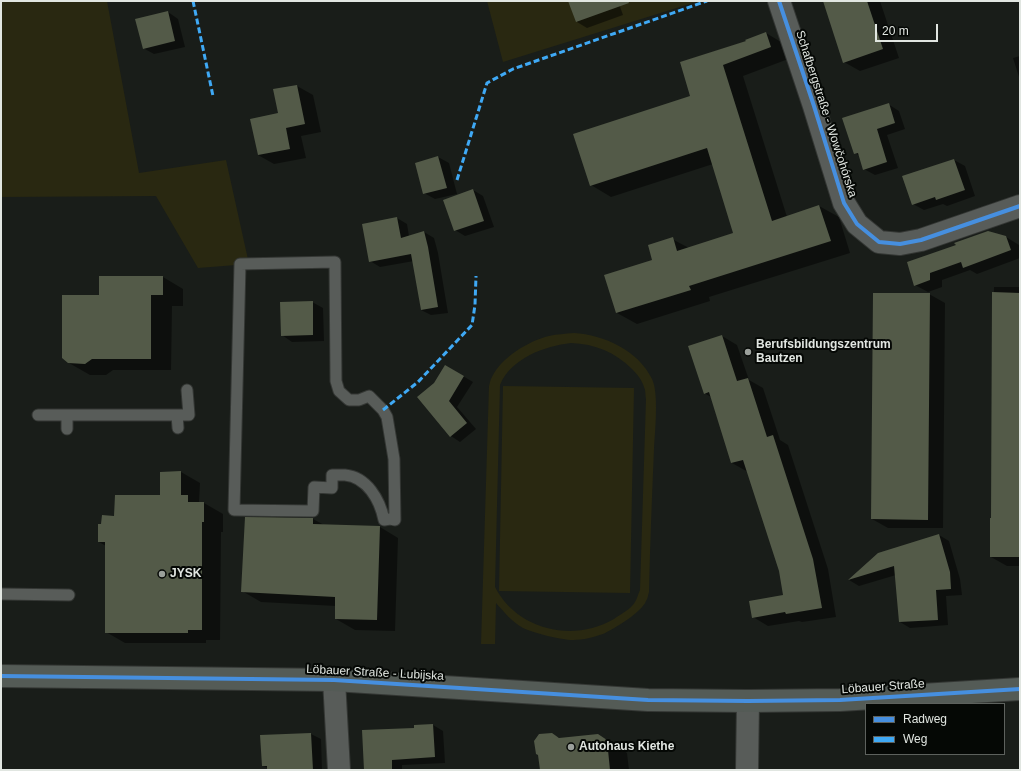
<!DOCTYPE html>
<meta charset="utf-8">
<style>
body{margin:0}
#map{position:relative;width:1021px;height:771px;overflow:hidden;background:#191d19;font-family:Arial,sans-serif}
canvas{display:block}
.frame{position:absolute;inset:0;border:2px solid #e1e6e1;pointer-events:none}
.legend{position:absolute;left:865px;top:703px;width:140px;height:52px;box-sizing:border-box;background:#050805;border:1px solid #5d615d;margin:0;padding:5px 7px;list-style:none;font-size:12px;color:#e1e6e1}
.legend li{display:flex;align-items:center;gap:8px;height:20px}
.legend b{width:20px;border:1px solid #5d615d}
.scale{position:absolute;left:875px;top:24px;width:63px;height:18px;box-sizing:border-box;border:2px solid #e1e6e1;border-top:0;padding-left:5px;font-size:12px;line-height:14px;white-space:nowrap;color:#e1e6e1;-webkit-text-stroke:3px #050805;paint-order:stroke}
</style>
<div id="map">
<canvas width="1021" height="771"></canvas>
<div class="frame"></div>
<ul class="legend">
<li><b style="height:5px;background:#468fdf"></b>Radweg</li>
<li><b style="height:5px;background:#3fa9f5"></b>Weg</li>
</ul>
<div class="scale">20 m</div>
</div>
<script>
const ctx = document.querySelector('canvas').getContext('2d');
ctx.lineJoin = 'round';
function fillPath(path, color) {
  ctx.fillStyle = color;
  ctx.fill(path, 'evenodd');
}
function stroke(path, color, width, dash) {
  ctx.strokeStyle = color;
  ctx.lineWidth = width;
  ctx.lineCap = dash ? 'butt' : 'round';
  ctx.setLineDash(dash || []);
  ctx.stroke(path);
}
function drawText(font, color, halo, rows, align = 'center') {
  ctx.font = font + ' Arial,sans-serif';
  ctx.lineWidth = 4;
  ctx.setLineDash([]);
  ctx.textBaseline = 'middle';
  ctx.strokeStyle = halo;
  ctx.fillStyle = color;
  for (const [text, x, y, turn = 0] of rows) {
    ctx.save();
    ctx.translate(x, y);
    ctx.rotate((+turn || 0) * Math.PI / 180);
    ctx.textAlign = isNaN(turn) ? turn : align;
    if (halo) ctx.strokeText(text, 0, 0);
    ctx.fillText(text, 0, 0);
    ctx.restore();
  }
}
fillPath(new Path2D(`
 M1 1H107L139 173 226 160 249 264 198 268 156 196 1 197Z
 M487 1H699L503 62Z
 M574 333C604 335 638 350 652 379 659 393 655 431 654 449 652 496 650 544 649 592 648 595 648 598 646 601 642 612 614 629 603 634 594 637 583 640 573 640 561 640 534 633 523 628 512 622 504 612 496 603L495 644H481L489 386C490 383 490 380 492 377 501 358 528 341 549 336 557 334 565 334 574 333ZM571 343C595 344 615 352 632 369 637 374 642 380 644 387 646 391 645 395 646 399L640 590C638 594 637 599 635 602 631 609 621 614 614 619 573 643 517 630 495 587L500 385C511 358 545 346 571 343Z
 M503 386 634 388 630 593 499 591Z`), '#292811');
fillPath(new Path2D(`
 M578 1H618L623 15 587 28 577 22Z
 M824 1H880L899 58 860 71 844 62Z
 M168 12 178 19 185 47 154 54 143 48Z
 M766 33 786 45 791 58 743 76 787 217 819 206 839 217 850 253 709 297 710 301 637 324 617 313 672 239 689 248 735 234 713 164 611 197 591 185 691 96 681 62 747 41Z
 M1020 56V80L1013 58Z
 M297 86 313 95 321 132 301 136 306 158 274 164 258 155 280 114Z
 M888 104 899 111 905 129 887 135 898 168 875 175 864 169 860 156 855 153Z
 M438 157 449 163 457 194 435 199 424 193Z
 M954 160 965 166 975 196 947 206 943 204 924 210 913 204Z
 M473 190 483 196 494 227 465 236 455 230Z
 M397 218 407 224 409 236 424 232 434 238 438 253 448 313 431 315 421 310 414 261 380 267 370 261Z
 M1006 237 1019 245 1020 248V258L977 274 970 270 942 280V287L928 292 915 285 957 246Z
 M163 277 183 289V306H172L171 370H113L106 375H90L69 363 100 296Z
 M994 287H1020V566H1007L991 557Z
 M929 294 945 303 943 528H888L872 519Z
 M312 302 323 308 324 341 292 342 282 335Z
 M722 336 737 345 749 380 763 388 780 440 788 445 828 569 836 617 802 622 799 621 768 626 753 617 784 596 780 571 748 472 732 463 711 397 704 393Z
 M446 366 473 382 457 407 476 429 460 442 451 436 419 397 435 383Z
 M181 472 200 483 199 502 204 503 223 514V532H221L220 640H206V643H125L106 632V546L99 542 102 525 115 517 161 496Z
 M313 519 324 525 380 527 398 538 395 631 355 630 336 619V606L261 602 242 591Z
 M939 535 949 541 960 579 962 595 946 596 948 625 910 628 900 622 896 575 859 586 849 580 878 554Z
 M433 725 443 731 445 763 402 765V770H365L415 729Z
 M311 734 321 739 322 770H268V768L263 766Z
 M552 734 561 739 598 735 619 747 627 753 629 770H541Z`), '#0007');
fillPath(new Path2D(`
 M568 1H628L629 3 576 22Z
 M823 1H867L883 49 843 63Z
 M168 11 175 41 143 49 135 19Z
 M766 32 771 47 723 65 772 221 819 205 831 241 689 286 691 290 616 313 604 275 652 260 648 245 673 237 677 251 733 233 707 148 590 186 573 134 690 96 680 62 746 41 745 40Z
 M297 85 305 124 286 128 290 149 258 155 250 119 278 113 273 89Z
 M889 103 895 123 877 129 887 162 863 170 858 153 854 154 842 118Z
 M438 156 447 188 423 194 415 163Z
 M954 159 965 190 936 200 935 197 912 205 902 176Z
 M473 189 484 221 454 231 443 200Z
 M397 217 401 238 424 231 428 247 438 307 421 310 411 254 369 262 362 224Z
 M988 231 1006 236 1011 250 963 268 961 262 930 273V280L914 286 907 262 956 245 954 243Z
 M99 276H163V295H151V359H92L85 364 68 363 62 358V295H99Z
 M992 292 1020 293V557H990V518H991Z
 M873 293H930L928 520 871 519Z
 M313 301V335L281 336 280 302Z
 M722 335 737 381 748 378 767 437 773 435 813 559 822 608 786 614 785 612 752 618 749 601 783 595 779 571 743 460 731 463 709 392 704 394 688 346Z
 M445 365 464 376 449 401 467 423 450 437 417 397 434 383Z
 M181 471V495H188V502H204V522H202V630H188V633H105V542H98V524H101L102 515 114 516 115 495H160V472Z
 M245 517 313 518V524L380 526 377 620 335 619V597L241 592Z
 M939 534 950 572 951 589 936 590 938 620 899 622 894 566 848 580 878 553Z
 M433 724 435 757 392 760V770H364L362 730 414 728V725Z
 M311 733 313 770H267V766H262L260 735Z
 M552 733 559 738 598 734 607 740 610 770H540L538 755 536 754 534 741 539 734Z`), '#535a48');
const lane = new Path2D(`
 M335 262 336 381 339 391 349 400H359L369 396 383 410 387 417 394 459 395 520 390 519 384 520C380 500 367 477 345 475 341 475 336 475 332 475V488L314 487 313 511 234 510 240 264Z
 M38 415H189L187 390
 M67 415V429
 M177 415 178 428
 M1 594 69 595`);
const street = new Path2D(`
 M779 1 814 106 844 203 857 224 879 242 900 244 921 240 1020 206
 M334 680 339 770
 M747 770 748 701`);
const primary = new Path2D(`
 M1 676 334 680 648 700 748 701 840 700 1020 689`);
stroke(lane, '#343734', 13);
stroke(street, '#343734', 24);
stroke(primary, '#343734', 24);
stroke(lane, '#585c59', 11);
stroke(street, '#585c59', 22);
stroke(primary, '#545b56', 22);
stroke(new Path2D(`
 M193 1 213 96
 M457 180 487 83 513 69 707 1
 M383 410 418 382 472 325 475 305 476 276`), '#3fa9f5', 3, [6, 3]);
stroke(new Path2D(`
 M779 1 814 106 844 203 857 224 879 242 900 244 921 240 1020 206
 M1 676 334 680 648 700 748 701 840 700 1020 689`), '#468fdf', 4);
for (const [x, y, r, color] of [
 [748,352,4,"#9ba09b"],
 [162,574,4,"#9ba09b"],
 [571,747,4,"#9ba09b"]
]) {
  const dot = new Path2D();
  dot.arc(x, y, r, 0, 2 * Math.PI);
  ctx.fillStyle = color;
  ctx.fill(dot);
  stroke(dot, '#050805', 1.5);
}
drawText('12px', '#e1e6e1', '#050805', [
 ["Schafbergstraße - Wowčohórska",826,114,72],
 ["Löbauer Straße - Lubijska",375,673,3],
 ["Löbauer Straße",883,687,-4]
]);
drawText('bold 12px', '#e1e6e1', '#050805', [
 ["Berufsbildungszentrum",756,345],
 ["Bautzen",756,359],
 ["JYSK",170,574],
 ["Autohaus Kiethe",579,747]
], 'left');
</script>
